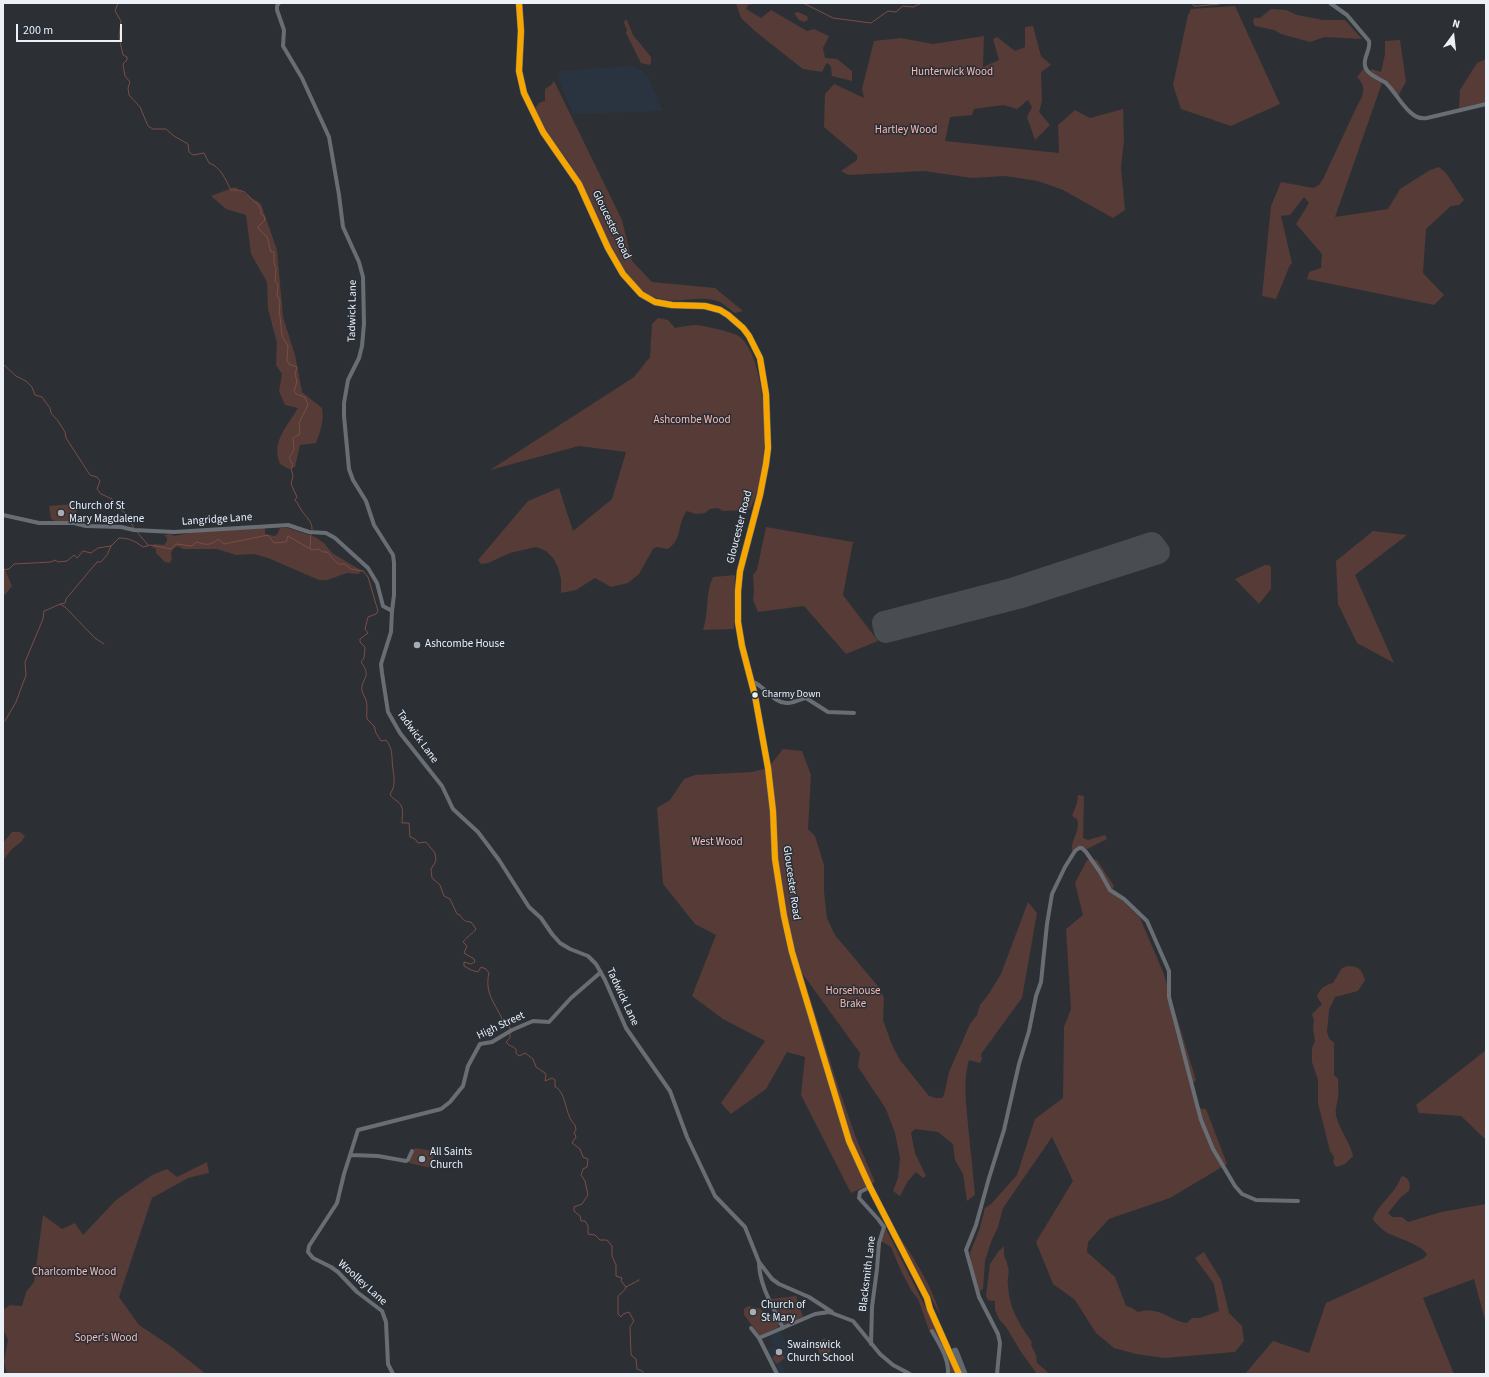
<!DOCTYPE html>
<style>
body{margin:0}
#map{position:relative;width:1489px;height:1377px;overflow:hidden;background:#2c3034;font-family:"Source Sans 3",sans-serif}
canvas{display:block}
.frame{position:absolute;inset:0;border:4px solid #ecf1f7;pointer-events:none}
.north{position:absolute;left:1433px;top:16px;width:40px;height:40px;-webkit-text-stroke:3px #282f38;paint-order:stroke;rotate:15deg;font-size:11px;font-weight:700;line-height:16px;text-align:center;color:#ecf1f7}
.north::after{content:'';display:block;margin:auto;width:14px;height:18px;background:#ecf1f7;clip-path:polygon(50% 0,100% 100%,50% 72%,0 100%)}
.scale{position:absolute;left:16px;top:24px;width:106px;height:18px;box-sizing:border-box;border:2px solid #ecf1f7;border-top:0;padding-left:5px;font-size:12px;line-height:14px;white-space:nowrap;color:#ecf1f7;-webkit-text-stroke:3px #282f38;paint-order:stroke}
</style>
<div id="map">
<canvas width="1489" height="1377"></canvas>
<div class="frame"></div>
<div class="north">N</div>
<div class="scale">200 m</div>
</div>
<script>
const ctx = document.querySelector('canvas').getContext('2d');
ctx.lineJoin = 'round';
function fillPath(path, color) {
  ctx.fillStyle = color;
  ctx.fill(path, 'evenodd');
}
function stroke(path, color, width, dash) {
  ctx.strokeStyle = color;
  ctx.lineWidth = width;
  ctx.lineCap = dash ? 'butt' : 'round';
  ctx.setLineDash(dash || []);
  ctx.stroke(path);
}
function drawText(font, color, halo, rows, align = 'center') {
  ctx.font = font + ' "Source Sans 3",sans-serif';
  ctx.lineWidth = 3;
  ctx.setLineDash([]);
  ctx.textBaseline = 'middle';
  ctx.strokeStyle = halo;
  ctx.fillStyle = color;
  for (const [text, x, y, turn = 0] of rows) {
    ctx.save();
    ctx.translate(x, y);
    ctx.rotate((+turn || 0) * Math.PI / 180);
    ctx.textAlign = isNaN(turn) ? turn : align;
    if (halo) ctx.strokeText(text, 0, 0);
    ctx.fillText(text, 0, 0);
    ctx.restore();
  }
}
fillPath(new Path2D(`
 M631 66 647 74 663 111 573 114 558 78 561 71Z
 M780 1330 793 1357 781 1363 787 1374H778L766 1350 773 1346 769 1335Z`), '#293440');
fillPath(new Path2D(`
 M736 3H759L748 5 746 9 761 18 771 10 807 31 814 29 829 36 823 48 825 58 837 59 852 71V81L832 76 831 67 828 63 826 64 822 72 803 69 756 32 741 18Z
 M1235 6 1280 104 1231 126 1181 109 1173 85 1188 15 1191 9Z
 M1271 9 1286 10 1297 15 1323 20H1345L1362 39 1325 37 1310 42 1281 34 1274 30 1255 26 1253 22 1254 18H1260Z
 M798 12 807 16 808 20 804 22 799 20 794 13Z
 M625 20H627L633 35 651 57V63L649 65 641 63 626 33 627 30 624 23Z
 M1033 26 1041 56 1051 65 1041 72 1042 101 1039 112 1050 125 1035 140 1027 117 1032 107 1028 100 1017 109 1003 105 974 109 972 115 950 117 945 141 1059 153 1058 125 1075 110 1090 118 1123 109 1124 140 1121 168 1125 210 1113 218 1063 190 1038 181 1005 176 972 178 924 171 848 175 841 171 857 160V155L824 127 825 94 834 84 864 98 862 89 874 41 901 38 933 44 984 36 983 67 999 60 993 39 997 37 1015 51 1025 47V27Z
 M1400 40 1406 82 1398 96 1389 83 1371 72V69L1381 72 1385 54V41Z
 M1486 59V102L1459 108 1460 90 1477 63Z
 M1364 68 1368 75 1382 83 1335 217 1388 209 1400 189 1430 170 1439 167 1446 173 1464 200 1459 205 1451 206 1426 229 1423 273 1444 295 1434 305 1307 279 1309 272 1321 268 1322 254 1296 224 1309 203 1304 197 1290 215 1281 216 1292 263 1290 265 1276 299 1262 296 1271 206 1281 182 1313 188 1319 185 1323 179 1357 106C1364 95 1367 87 1357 77Z
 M554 81 622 220 632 261 652 282 715 288 743 311 735 313C730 310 725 305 720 302 699 293 674 307 652 296 617 280 592 203 573 169 566 156 555 145 547 132 542 124 539 116 535 108L539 103 545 101V89L551 85Z
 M235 187 261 204 277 250 283 317 295 355 302 392 322 408C324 421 321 430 316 443L300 445 295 467 289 469 280 464C271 441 287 427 298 408L285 405 279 391 282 374 276 365 277 343 268 309 267 282 251 254 246 215 226 209 211 196Z
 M658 318 668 320 675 328C681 327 689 325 696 325 705 326 734 332 740 337 766 359 768 443 761 475 759 485 756 497 751 507L748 510 723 511 718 508 710 509 705 513 696 514 687 511C676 525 684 537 668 549L657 547 653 549 639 574 628 583 611 587 595 578 576 590 561 593V579L558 567 553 558 546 551 536 547 510 553 488 563 481 564 478 560 528 501 559 488 573 531 612 499 626 452 579 446 490 470 634 377 650 357 652 324Z
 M75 504 78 522 55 521 51 519 49 506Z
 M265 527V534L275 536 278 533 280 528H288L315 537 324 543 332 553 362 571 358 574 347 573 327 580H319L268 558 254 554 236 555 217 549H183L178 546 174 548 171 553 172 559 170 563 165 562 156 553V549L152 547 154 544 164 545 167 541V538L164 535 170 534 174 536 196 532Z
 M766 527 853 542 843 595 878 641 846 654 804 606 758 612 753 600 754 591 753 575 757 570Z
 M1373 531 1407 535 1355 575 1394 663 1357 643 1338 604 1336 561Z
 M3 565 12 586 3 597Z
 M1265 565H1269L1271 567V589L1259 604 1235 579Z
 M735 575 734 629 703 630C709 613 705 593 713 577Z
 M783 749 802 751 811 775 808 829 815 836 824 865V892L827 918 835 935 877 985 884 998 883 1020 892 1045 900 1060 929 1096 936 1098H942L944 1095 949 1072 970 1024 977 1015 980 1005 988 995 1001 974 1028 902 1037 913 1022 998 981 1054 982 1059 980 1063 969 1060C963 1079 966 1104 968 1124 970 1148 973 1171 975 1195L967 1201 963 1174 955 1160 953 1144 938 1132 915 1129 911 1133 915 1153 926 1176 923 1178 916 1172 908 1181 900 1196 893 1191 898 1178 900 1158 895 1133 886 1109 858 1067 860 1053 802 973 838 1086 856 1138 875 1182 851 1193 801 1095 805 1057 787 1052 766 1089 731 1114 721 1103 765 1041 723 1019 692 996 716 935 695 924 663 884 657 808 670 800 684 779 695 775 752 772 768 768Z
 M1078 795 1084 796 1083 838 1088 840 1105 835 1107 839 1087 849 1082 846 1077 847 1072 851C1071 838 1081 831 1077 819L1072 816 1077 803Z
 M12 832H20L25 836 22 841 12 849 3 860V843Z
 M1092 859 1097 860 1114 886 1112 890 1140 918 1163 972 1196 1080 1191 1085 1197 1108 1206 1109 1227 1164 1170 1198 1109 1219 1088 1242 1087 1252 1115 1277 1126 1306 1132 1308 1138 1312C1161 1306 1167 1320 1187 1323L1192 1318H1200L1219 1311 1214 1284 1195 1258 1204 1252 1221 1280 1229 1313 1242 1326 1244 1341 1235 1352 1164 1358 1136 1354 1114 1348 1096 1333 1075 1300 1053 1284 1036 1242 1073 1181 1052 1137 1003 1208 998 1227 991 1242 985 1261 983 1289 979 1292 971 1263 970 1253 980 1228 985 1208 991 1204 1017 1175 1035 1119 1063 1098 1064 1027 1071 1009 1066 929 1083 915 1075 883 1087 860Z
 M1348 966C1359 966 1362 970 1365 980L1358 991 1335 997 1329 1010 1327 1032 1329 1038 1334 1043V1075L1338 1079C1338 1085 1339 1092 1338 1098 1337 1105 1334 1111 1337 1119 1341 1132 1351 1144 1353 1156L1345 1164 1336 1167 1333 1162 1334 1157 1330 1151 1318 1103V1080L1312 1062V1048L1315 1041 1313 1029 1314 1020 1312 1014 1322 1004 1317 997C1319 989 1325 985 1333 983L1342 968Z
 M1486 1050V1140L1461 1116 1419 1113 1416 1105Z
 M415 1148 434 1151 432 1167H427L409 1163 414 1149Z
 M207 1162 209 1173 188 1178 152 1198 119 1297 139 1325 169 1345 206 1374H7L4 1362 8 1340 3 1329V1310L10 1305 22 1306 26 1292 34 1282 43 1215 62 1229 75 1223 83 1235 116 1200 152 1175 167 1169 177 1177Z
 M1403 1176C1410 1179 1411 1185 1409 1191L1401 1197 1388 1213 1392 1217H1402L1408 1222 1441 1212 1486 1204V1324L1474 1279 1423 1298 1454 1374H1245L1273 1341 1309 1353 1326 1303 1424 1258 1427 1255C1424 1245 1396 1238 1386 1232 1381 1229 1378 1225 1373 1220 1375 1207 1396 1193 1401 1177Z
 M885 1227 936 1328 955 1374H950C951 1359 941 1343 933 1330L930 1333 918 1299 911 1290 901 1271 891 1247 881 1241Z
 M899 1236C914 1258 934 1290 940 1315Z
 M1004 1246C1003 1259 1006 1256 1008 1267 1010 1272 1007 1279 1008 1285 1009 1308 1019 1324 1032 1342L1031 1345 1036 1355 1037 1363 1050 1374H1037L1021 1352 1006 1327 999 1319 995 1310V1301L988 1300 986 1296 990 1264 998 1252Z
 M796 1296 803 1317 784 1325 771 1299Z
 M748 1306 761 1309 766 1318 775 1313 779 1323 778 1327 760 1336 744 1315V1309Z
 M825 1338 831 1352 821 1357 815 1343Z
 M780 1351 785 1358 777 1364 772 1358Z`), '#563b37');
stroke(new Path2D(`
 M118 3 115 11 121 21 119 37 123 55 127 57V60L123 64 125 76 130 82 128 88 129 95 140 107 148 126 153 129H166L174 136 188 144 189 152 193 155 204 153 209 163C221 167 225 179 231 190 234 190 239 190 242 191 249 193 250 201 257 203L261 210V214L264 216 265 220 259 226 258 228 267 237 271 252H274V263L276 268 275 281 278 285 277 295 280 301 279 313 280 316 282 336 288 346 287 360 289 364 297 367 295 374 297 382 294 391 296 394 305 397 308 405 299 423 300 434 293 438 294 450 289 458 293 465 291 468 293 476 291 484 297 497 295 500C298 503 299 507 302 511 306 517 313 522 312 530
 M803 3 833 18 871 23 888 11 896 12 903 6 913 7 922 3
 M1192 3 1194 6H1197L1219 4 1222 3
 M3 364 16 376 26 381 32 387 35 395 42 397 50 408 51 413 58 421 65 432 66 438 90 475 97 477 100 481 97 489 101 494 112 499 115 505 124 512 134 528
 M137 532 148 545
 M310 548C311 543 310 539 311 534
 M3 570 9 569 14 564 51 562 55 560 58 562 67 561 74 555 77 558 83 551 91 553 98 548 111 546 119 538C129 538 135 541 143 547L151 545 171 549 176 544 192 546 196 542C206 545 211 546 218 539L224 544 268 535 274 543 286 542 288 536 312 550 319 549 323 552H327L338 564H345L351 569 363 571 368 577 378 611 376 614 368 617 365 629 368 633 360 639V642L365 647 364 658 361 662C373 678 360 679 362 691 363 694 365 697 366 700 368 705 366 713 367 719L374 726 376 733 381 741 386 740C394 750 391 758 393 769 394 778 396 786 390 794 392 798 394 799 397 801 405 807 402 814 402 823H409L410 837 415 839 418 843 426 842 435 853 436 861 431 869 432 878 440 885 444 896 450 899 457 914 460 915C463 920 465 922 471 922L476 929C473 934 466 937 463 942L467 946 464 953 474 959 475 962 471 964 464 962V966L471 970 478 972 481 967 486 969 489 973C484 994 496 1004 503 1021 508 1023 510 1024 510 1030
 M60 604 65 607 95 638 104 644
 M5 721 16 702 26 675 25 662 43 619 44 611C51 609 57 604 65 603L66 599 97 562H101L107 555 111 546
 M510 1033V1038L506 1042C508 1046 513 1046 516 1049V1053L519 1056 525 1053 533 1059 536 1067 545 1073 546 1075 545 1081 552 1078 555 1080V1087C557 1088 559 1089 560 1091 567 1101 566 1117 575 1125L576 1130 574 1132 576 1137 572 1143 580 1149 583 1157 588 1159 587 1167 583 1169 581 1175 585 1181 588 1195 582 1204 574 1207V1211L580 1216 581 1221H585L588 1226V1234L595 1235 600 1240H607L612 1246V1256L616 1265V1276L622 1278 621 1281 626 1287C625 1292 619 1293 618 1297V1314L621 1317 623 1314 629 1312 634 1321 630 1327 631 1354 632 1356 636 1359 637 1369 642 1371 644 1374
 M626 1287 639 1280`), '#7c4d46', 1);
stroke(new Path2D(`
 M1152 544 1158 552 1018 597 886 631 884 623 1015 589Z`), '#494d51', 24);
stroke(new Path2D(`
 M279 3 277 6V10L284 30 283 46 302 78 329 137 339 195 343 227 359 262 363 277 364 324 362 346 359 358 348 380 344 403V416L349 469 353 480 366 501 374 525 393 555 394 563V595L392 611 391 632 381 664 382 673 388 712 400 733 442 786 453 809 478 832 499 860 529 907 541 918 552 934 560 943 570 949 588 956 596 964 605 980 626 1028 670 1091 687 1137 715 1196 745 1227 759 1262
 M1330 3 1347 15 1369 41C1371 50 1363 57 1365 66 1367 75 1379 78 1386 83 1395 92 1401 104 1410 112 1415 117 1421 119 1427 118L1486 104
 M3 515 39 523H74L86 526 121 527 134 530 174 532 288 525 309 532 326 533 335 538 368 568 377 583 383 606 392 611
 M751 682C762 682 774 705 788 703 794 703 800 699 806 698L828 712 854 713
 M351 1155 378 1156 406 1161 408 1160 412 1151
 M870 1187 860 1192 859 1198 878 1219 884 1227 879 1243 877 1269 872 1307 871 1344
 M751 1328 759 1338 777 1374
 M783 1328C773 1307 759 1285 759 1262L772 1279 779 1284 809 1297 832 1312
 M932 1331C939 1344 949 1358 948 1374
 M759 1338 815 1314 829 1312 853 1321 880 1354 893 1365 910 1374
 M393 1374 388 1364 386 1322 382 1311 357 1292 338 1272 331 1267 313 1258 308 1252 309 1246 337 1203 344 1174 358 1130 441 1109 450 1102 463 1086 468 1066 480 1044 492 1042 512 1030 533 1021 549 1022 571 998 601 972
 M997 1374 1000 1343 998 1334 979 1297 966 1250 976 1225 989 1178 1004 1130 1019 1064 1029 1031 1036 996 1041 982 1047 924 1052 894 1065 867 1075 851 1079 848H1082L1086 852 1100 872 1110 890 1124 899 1147 921 1169 971V997L1201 1120 1213 1149 1235 1186 1242 1194 1256 1200 1298 1201`), '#686e74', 4);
stroke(new Path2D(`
 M519 3 521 31 519 71 524 93 543 132 579 184 608 248 623 274 641 294 655 302 672 305 705 306 720 310 728 315 743 328 749 336 760 358 766 394 768 448 766 464 760 495 740 571 738 591V622L742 646 755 696 768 768 773 811 775 859 784 916 792 952 849 1141 870 1187 927 1298 930 1309 959 1374
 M955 1351 964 1374`), '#62696e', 7);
stroke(new Path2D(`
 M519 3 521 31 519 71 524 93 543 132 579 184 608 248 623 274 641 294 655 302 672 305 705 306 720 310 728 315 743 328 749 336 760 358 766 394 768 448 766 464 760 495 740 571 738 591V622L742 646 755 696 768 768 773 811 775 859 784 916 792 952 849 1141 870 1187 927 1298 930 1309 959 1374`), '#f7a600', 6);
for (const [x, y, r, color] of [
 [61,513,4,"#a9adb3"],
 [417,645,4,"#a9adb3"],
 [755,695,3.5,"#ecf1f7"],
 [422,1159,4,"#a9adb3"],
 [753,1312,4,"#a9adb3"],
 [779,1352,4,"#a9adb3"]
]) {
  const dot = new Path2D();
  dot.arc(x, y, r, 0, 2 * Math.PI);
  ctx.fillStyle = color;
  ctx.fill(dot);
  stroke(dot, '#282f38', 1.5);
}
drawText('10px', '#ecf1f7', '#282f38', [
 ["Charmy Down",762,695]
], 'left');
drawText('11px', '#febaae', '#282f38', [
 ["Hunterwick Wood",952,73],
 ["Hartley Wood",906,131],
 ["Ashcombe Wood",692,421],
 ["West Wood",717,843],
 ["Horsehouse",853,992],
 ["Brake",853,1005],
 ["Charlcombe Wood",74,1273],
 ["Soper's Wood",106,1339]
]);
drawText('11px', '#ecf1f7', '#282f38', [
 ["Gloucester Road",611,225,64],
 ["Tadwick Lane",353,311,-89],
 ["Langridge Lane",217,520,-4],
 ["Gloucester Road",740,527,-76],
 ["Tadwick Lane",417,737,54],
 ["Gloucester Road",791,883,82],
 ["Tadwick Lane",622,997,65],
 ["High Street",501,1026,-25],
 ["Blacksmith Lane",868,1274,-83],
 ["Woolley Lane",362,1283,42]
]);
drawText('11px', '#ecf1f7', '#282f38', [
 ["Church of St",69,507],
 ["Mary Magdalene",69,520],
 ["Ashcombe House",425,645],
 ["All Saints",430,1153],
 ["Church",430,1166],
 ["Church of",761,1306],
 ["St Mary",761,1319],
 ["Swainswick",787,1346],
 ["Church School",787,1359]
], 'left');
</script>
